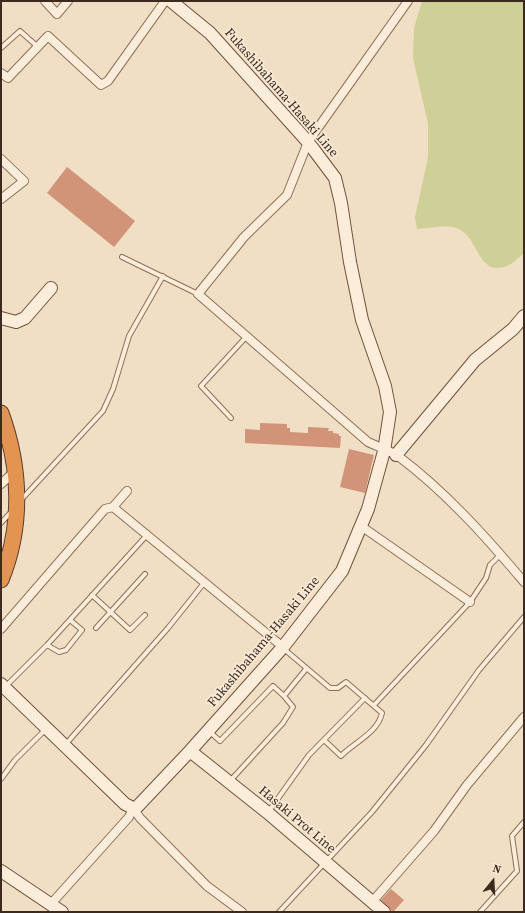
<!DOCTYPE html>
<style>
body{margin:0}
#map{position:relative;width:525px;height:913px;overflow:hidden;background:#f1dfc5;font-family:"Source Serif 4",serif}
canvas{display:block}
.frame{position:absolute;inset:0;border:2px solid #3c2a1e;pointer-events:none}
.north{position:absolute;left:473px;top:861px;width:40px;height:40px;-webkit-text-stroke:3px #f8ead5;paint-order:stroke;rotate:18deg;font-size:11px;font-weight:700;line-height:16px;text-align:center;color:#3c2a1e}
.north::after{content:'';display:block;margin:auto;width:14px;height:18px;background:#3c2a1e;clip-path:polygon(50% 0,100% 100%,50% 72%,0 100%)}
</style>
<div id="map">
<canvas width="525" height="913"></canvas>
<div class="frame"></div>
<div class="north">N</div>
</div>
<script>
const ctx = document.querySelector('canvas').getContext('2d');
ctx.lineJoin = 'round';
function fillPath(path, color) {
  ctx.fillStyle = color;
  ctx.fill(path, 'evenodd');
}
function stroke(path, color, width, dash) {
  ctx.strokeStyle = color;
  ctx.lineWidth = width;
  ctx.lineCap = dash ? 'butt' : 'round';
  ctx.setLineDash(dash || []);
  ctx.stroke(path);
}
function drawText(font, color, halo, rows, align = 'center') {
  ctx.font = font + ' "Source Serif 4",serif';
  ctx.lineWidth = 3.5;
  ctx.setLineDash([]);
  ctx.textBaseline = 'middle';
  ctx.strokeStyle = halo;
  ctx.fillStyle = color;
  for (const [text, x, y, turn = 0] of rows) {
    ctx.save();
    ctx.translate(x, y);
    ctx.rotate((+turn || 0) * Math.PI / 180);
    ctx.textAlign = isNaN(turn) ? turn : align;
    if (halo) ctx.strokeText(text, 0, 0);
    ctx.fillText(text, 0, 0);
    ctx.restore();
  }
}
fillPath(new Path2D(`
 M422 1H524V253C519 257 513 264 507 266 478 277 479 239 459 229 446 223 431 229 417 229L415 217 428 157V124L413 58 414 28Z`), '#cfd098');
fillPath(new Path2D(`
 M67 167 135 221 114 247 47 193Z
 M260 423 287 424V428H290V432L308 433V427L329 428 328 431H333V433L339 434V436H341L340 448 245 443V429L260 430Z
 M349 449 374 455 365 493 340 487Z
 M391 889 404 900 393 912 381 900Z`), '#d19478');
const lane = new Path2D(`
 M1 48 20 31 38 47
 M122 257 198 294
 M231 418 201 386 247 336
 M21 500 103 411 113 389 129 336 163 276
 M1 523 12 511
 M92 595 130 630 145 615
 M96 628 145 574
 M47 645 59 652 66 650 82 630 70 620
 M284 649 330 688H338L346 682 382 713C378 733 353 743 341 756L324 740
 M5 687 47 645 147 535
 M284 696 306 669
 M374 705 470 602 486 578 490 565 501 554
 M210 732 220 741 273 686 284 696 293 707 283 723 230 781
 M65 745 168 628 204 583
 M1 779 15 760 46 729
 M269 811 309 755 365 698
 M279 912 372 812 426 745 479 670 524 617
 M480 912 517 871 512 836 524 822`);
const street = new Path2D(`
 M45 1 57 14 68 1
 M408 1 308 142 287 195 244 237 198 294 368 442C376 446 391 451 398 456 446 492 486 537 524 582
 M1 73 8 78 48 36 101 85 108 81 165 1
 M1 159 24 181 1 199
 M1 484 15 471
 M113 507 283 647
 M361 526 470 602
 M1 629 105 509 113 507 127 491
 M133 808 140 818 207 886 242 912
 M372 902 434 831 467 785 524 717
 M50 905 129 817 133 808`);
const secondary = new Path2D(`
 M1 318 16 322 25 318 51 288
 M396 455 475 360 513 329 524 316
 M1 684 125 804 133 808 137 807 190 751 283 647 342 571 368 509 384 451 390 412 385 386 362 320 350 262 341 203 335 178 308 142 210 33 171 1
 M190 751 268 813 384 912
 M1 871 62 912`);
const highway = new Path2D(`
 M1 413C21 468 23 526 1 580`);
stroke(lane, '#8d7059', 6);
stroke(street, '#8d7059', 10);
stroke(secondary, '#6f513d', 14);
stroke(highway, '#5b3e2e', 17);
stroke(lane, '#fbedd9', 4);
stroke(street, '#fbedd9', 8);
stroke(secondary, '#fbedd9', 12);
stroke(highway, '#e49451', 15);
drawText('13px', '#3c2a1e', '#f8ead5', [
 ["Fukashibahama-Hasaki Line",281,93,49],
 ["Fukashibahama-Hasaki Line",264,642,-50],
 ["Hasaki Prot Line",297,820,40]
]);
</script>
